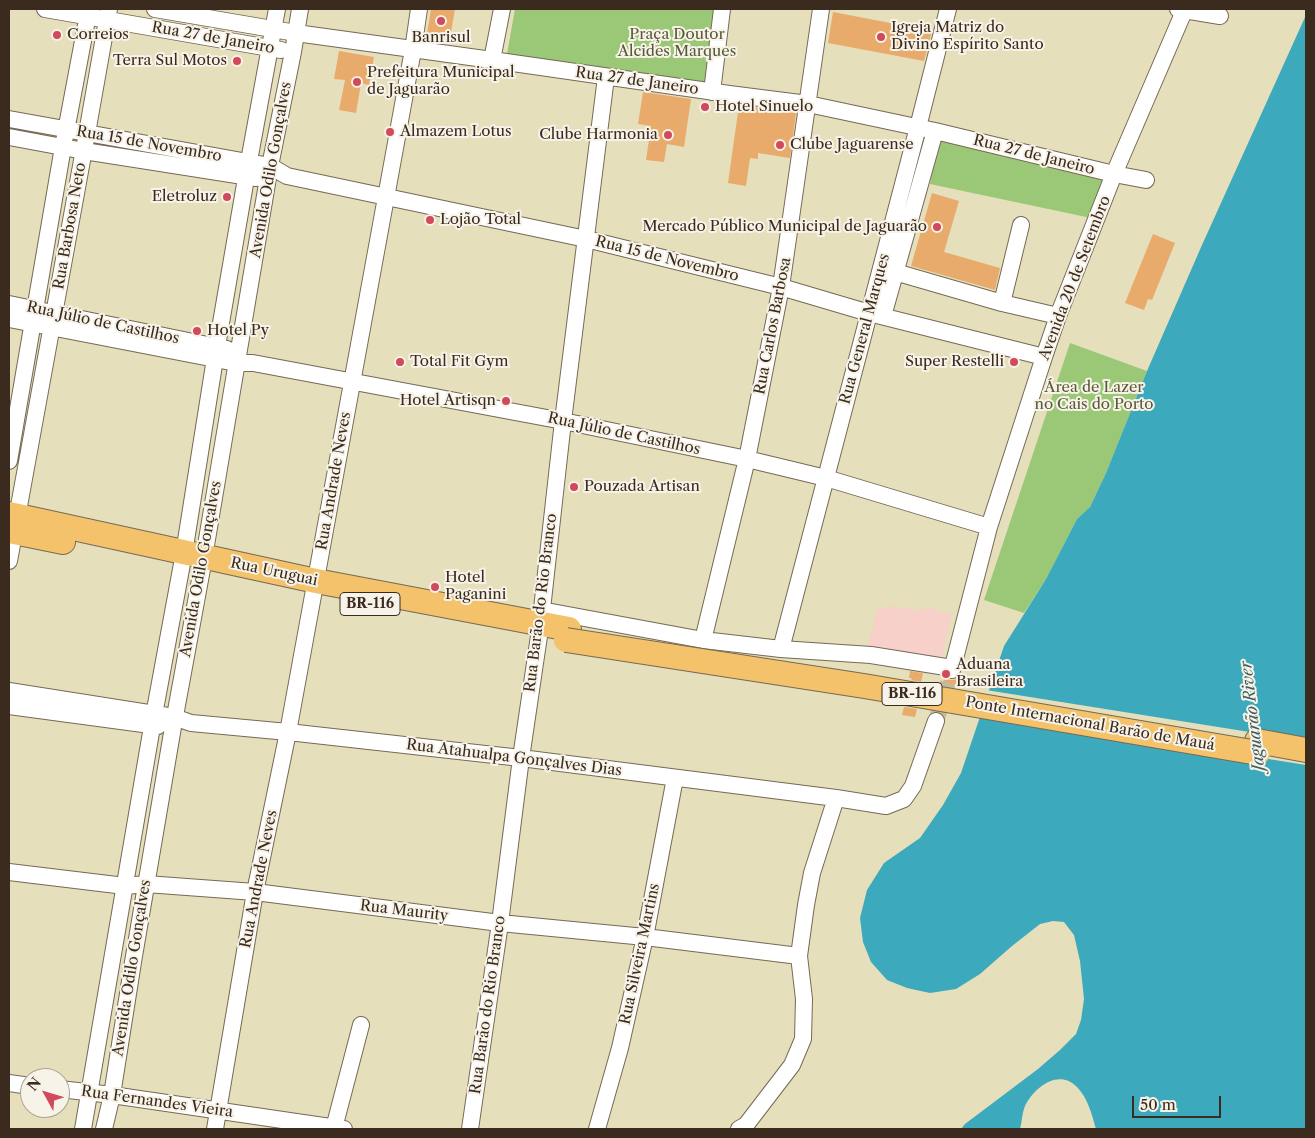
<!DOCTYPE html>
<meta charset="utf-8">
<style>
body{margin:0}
#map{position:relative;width:1315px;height:1138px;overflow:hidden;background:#e5dfbb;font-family:"Libre Caslon Text",serif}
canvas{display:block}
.frame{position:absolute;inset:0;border:10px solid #3b2a1e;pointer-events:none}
.north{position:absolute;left:20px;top:1068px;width:50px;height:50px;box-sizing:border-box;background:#f7f3e8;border:1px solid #aca397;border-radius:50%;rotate:309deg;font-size:14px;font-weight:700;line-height:20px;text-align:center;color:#3b2a1e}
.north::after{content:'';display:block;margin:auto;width:18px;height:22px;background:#d1495b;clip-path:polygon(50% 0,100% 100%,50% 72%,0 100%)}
.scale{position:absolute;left:1132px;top:1096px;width:89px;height:22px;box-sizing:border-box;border:2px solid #3b2a1e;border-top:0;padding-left:6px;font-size:15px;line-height:18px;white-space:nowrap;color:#3b2a1e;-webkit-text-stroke:4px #f7f3e8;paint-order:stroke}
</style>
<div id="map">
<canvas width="1315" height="1138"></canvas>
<div class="frame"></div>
<div class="north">N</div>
<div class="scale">50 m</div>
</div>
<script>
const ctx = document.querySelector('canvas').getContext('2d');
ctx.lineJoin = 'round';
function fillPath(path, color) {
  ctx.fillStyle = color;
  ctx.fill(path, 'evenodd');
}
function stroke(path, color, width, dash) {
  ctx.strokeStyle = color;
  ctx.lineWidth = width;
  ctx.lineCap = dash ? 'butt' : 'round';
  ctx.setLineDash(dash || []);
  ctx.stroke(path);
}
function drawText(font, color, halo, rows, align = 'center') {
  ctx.font = font + ' "Libre Caslon Text",serif';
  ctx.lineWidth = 4;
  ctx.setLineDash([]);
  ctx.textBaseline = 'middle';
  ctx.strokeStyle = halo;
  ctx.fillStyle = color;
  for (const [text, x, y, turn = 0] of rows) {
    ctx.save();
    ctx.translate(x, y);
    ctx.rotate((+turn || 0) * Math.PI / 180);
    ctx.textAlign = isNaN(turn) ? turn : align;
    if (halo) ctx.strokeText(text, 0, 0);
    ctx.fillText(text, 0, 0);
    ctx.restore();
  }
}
fillPath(new Path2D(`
 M890 606 922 611 925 607 952 615 941 661 867 648 878 608 888 609Z`), '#f7d0ca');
fillPath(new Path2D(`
 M515 9H718L708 84 507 54Z
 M939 135 1109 175 1091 218 930 184Z
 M1070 343 1147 371 1106 473 1090 507 1077 519 1046 579 1024 613 984 600Z`), '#9bc876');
fillPath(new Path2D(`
 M1306 15V1129H1096C1092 1115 1088 1098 1077 1087 1059 1068 1034 1087 1025 1106 1022 1113 1022 1122 1020 1129H961L965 1124 1038 1069 1060 1050 1076 1034 1081 1020 1084 999 1080 961 1074 935 1064 922 1053 921 1040 924 1012 946 980 974 956 989 930 993 907 988 887 980 871 962 863 942 860 918 867 890 884 863 920 838 943 805 961 773 1004 646 1046 579 1077 519 1090 507 1106 473 1147 371 1202 245Z`), '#3ca9bc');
fillPath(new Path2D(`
 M986 690 1306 741V765L980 713Z`), '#e5dfbb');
fillPath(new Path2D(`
 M431 9H455L450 38 427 34Z
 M833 12 932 31 924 61 828 43Z
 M339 51 374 57 369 85 361 83 356 113 339 110 345 80 334 79Z
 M643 92 691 99 684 147 667 144 664 162 646 160 651 126 638 124Z
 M739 105 796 113 790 158 758 153V159L750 158 746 186 728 183Z
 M932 193 959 201 944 252 1000 268 995 290 911 266Z
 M1153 234 1175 243 1152 300 1148 299 1144 310 1125 303Z
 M910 671 923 673 921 682 911 680 912 678H909Z
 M944 677 950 680H954L958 678 957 686 943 683Z
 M904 707 917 709 915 717 902 715Z`), '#e9ab6c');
stroke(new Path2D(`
 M936 721 952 670`), '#c3bb9c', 16, [16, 8]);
const minor = new Path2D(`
 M45 9 281 50
 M155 9 296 33 492 60 729 94 808 104 935 131 1114 174 1146 180
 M1178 9 1220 16
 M492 60 502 9
 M712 92 722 9
 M9 119 270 166 287 176 586 239 781 287 869 313 1044 357
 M9 137 84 151 256 178
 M895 272 1002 303 1058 316
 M1002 303 1021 225
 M9 304 227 349
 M883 316 935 131
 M9 319 236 363H253L563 421 747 459 826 478 989 527
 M9 461 63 147 89 9
 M9 561 87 133 109 9
 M541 610 703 640 781 649 871 655 952 668
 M703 640 747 459 781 287 821 9
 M781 649 918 127 948 9
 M952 670 989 527 1044 357 1058 316 1114 174 1185 9
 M9 691 174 717 191 723 288 732 521 758 836 798
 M9 706 158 726
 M9 872 125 886 146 884 255 892 500 923 645 937 799 956
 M9 1083 30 1086
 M60 1089 112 1095 344 1129
 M334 1128 361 1025
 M83 1129 154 715 184 553 217 346 249 161 277 9
 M104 1129 112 1095 133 962 173 727 202 569 270 166 293 52 300 9
 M215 1129 255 892 288 732 413 50 419 9
 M470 1129 500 923 521 758 539 636 563 421 606 77
 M597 1129 620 1048 645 937 675 778
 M739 1129 746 1125 792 1065 803 1039 804 999 799 956 806 905 812 873 836 798 886 806 904 799 913 786 936 721`);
const highway = new Path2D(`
 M9 514 316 581 569 629
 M9 531 63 542
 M1257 741 1306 750`);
stroke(minor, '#766955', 18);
stroke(highway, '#766955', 26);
stroke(minor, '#fff', 16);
stroke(highway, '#f3c26a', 24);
const highwayBridge = new Path2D(`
 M566 640 864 686 1258 753`);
stroke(highwayBridge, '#766955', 26, []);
stroke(highwayBridge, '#f3c26a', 24);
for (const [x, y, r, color] of [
 [441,21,5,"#d1495b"],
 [57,35,5,"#d1495b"],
 [881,37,5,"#d1495b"],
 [237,61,5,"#d1495b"],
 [357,82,5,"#d1495b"],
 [705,107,5,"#d1495b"],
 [390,132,5,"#d1495b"],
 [668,135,5,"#d1495b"],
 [780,145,5,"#d1495b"],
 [227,197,5,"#d1495b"],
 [430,220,5,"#d1495b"],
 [937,227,5,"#d1495b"],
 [197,331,5,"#d1495b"],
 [400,362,5,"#d1495b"],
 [1014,362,5,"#d1495b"],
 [506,401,5,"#d1495b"],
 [574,487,5,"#d1495b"],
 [435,587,5,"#d1495b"],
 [946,674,5,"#d1495b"]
]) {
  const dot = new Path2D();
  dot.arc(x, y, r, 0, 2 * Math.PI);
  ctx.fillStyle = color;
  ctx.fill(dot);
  stroke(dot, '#f7f3e8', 2);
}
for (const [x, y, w] of [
 [370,604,60],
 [912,694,60]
]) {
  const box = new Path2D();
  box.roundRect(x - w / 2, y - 11.5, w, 23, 4);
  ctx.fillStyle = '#f7f3e8';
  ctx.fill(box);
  stroke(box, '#3b2a1e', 1);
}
drawText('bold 14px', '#3b2a1e', null, [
 ["BR-116",370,604],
 ["BR-116",912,694]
]);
drawText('15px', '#3b2a1e', '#f7f3e8', [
 ["Igreja Matriz do",891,28],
 ["Divino Espírito Santo",891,45],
 ["Correios",67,35],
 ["Banrisul",441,38,"center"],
 ["Terra Sul Motos",227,61,"right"],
 ["Prefeitura Municipal",367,73],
 ["de Jaguarão",367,90],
 ["Hotel Sinuelo",715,107],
 ["Almazem Lotus",400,132],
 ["Clube Harmonia",658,135,"right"],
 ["Clube Jaguarense",790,145],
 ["Eletroluz",217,197,"right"],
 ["Lojão Total",440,220],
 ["Mercado Público Municipal de Jaguarão",927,227,"right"],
 ["Hotel Py",207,331],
 ["Total Fit Gym",410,362],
 ["Super Restelli",1004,362,"right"],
 ["Hotel Artisqn",496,401,"right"],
 ["Pouzada Artisan",584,487],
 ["Hotel",445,578],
 ["Paganini",445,595],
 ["Aduana",956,665],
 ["Brasileira",956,682]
], 'left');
drawText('15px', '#585938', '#f7f3e8', [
 ["Praça Doutor",677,35],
 ["Alcides Marques",677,52],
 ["Área de Lazer",1094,388],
 ["no Cais do Porto",1094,405]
]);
drawText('15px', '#3b2a1e', '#f7f3e8', [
 ["Rua 27 de Janeiro",213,38,10],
 ["Rua 27 de Janeiro",637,81,8],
 ["Rua 15 de Novembro",149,144,10],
 ["Rua 27 de Janeiro",1034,155,14],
 ["Avenida Odilo Gonçalves",271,170,-80],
 ["Rua Barbosa Neto",70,226,-80],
 ["Rua 15 de Novembro",667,259,14],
 ["Avenida 20 de Setembro",1075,278,-69],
 ["Rua Júlio de Castilhos",103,323,12],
 ["Rua Carlos Barbosa",773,326,-79],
 ["Rua General Marques",865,329,-75],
 ["Rua Júlio de Castilhos",624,434,12],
 ["Rua Andrade Neves",334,481,-80],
 ["Avenida Odilo Gonçalves",201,569,-80],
 ["Rua Uruguai",274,572,12],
 ["Rua Barão do Rio Branco",541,603,-83],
 ["Ponte Internacional Barão de Mauá",1090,724,10],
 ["Rua Atahualpa Gonçalves Dias",514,758,7],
 ["Rua Andrade Neves",259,879,-79],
 ["Rua Maurity",404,911,7],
 ["Rua Silveira Martins",640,954,-78],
 ["Avenida Odilo Gonçalves",132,968,-81],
 ["Rua Barão do Rio Branco",488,1005,-82],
 ["Rua Fernandes Vieira",157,1102,8]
]);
drawText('italic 16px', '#3b5d5d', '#f7f3e8', [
 ["Jaguarão River",1253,716,-97]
]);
</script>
